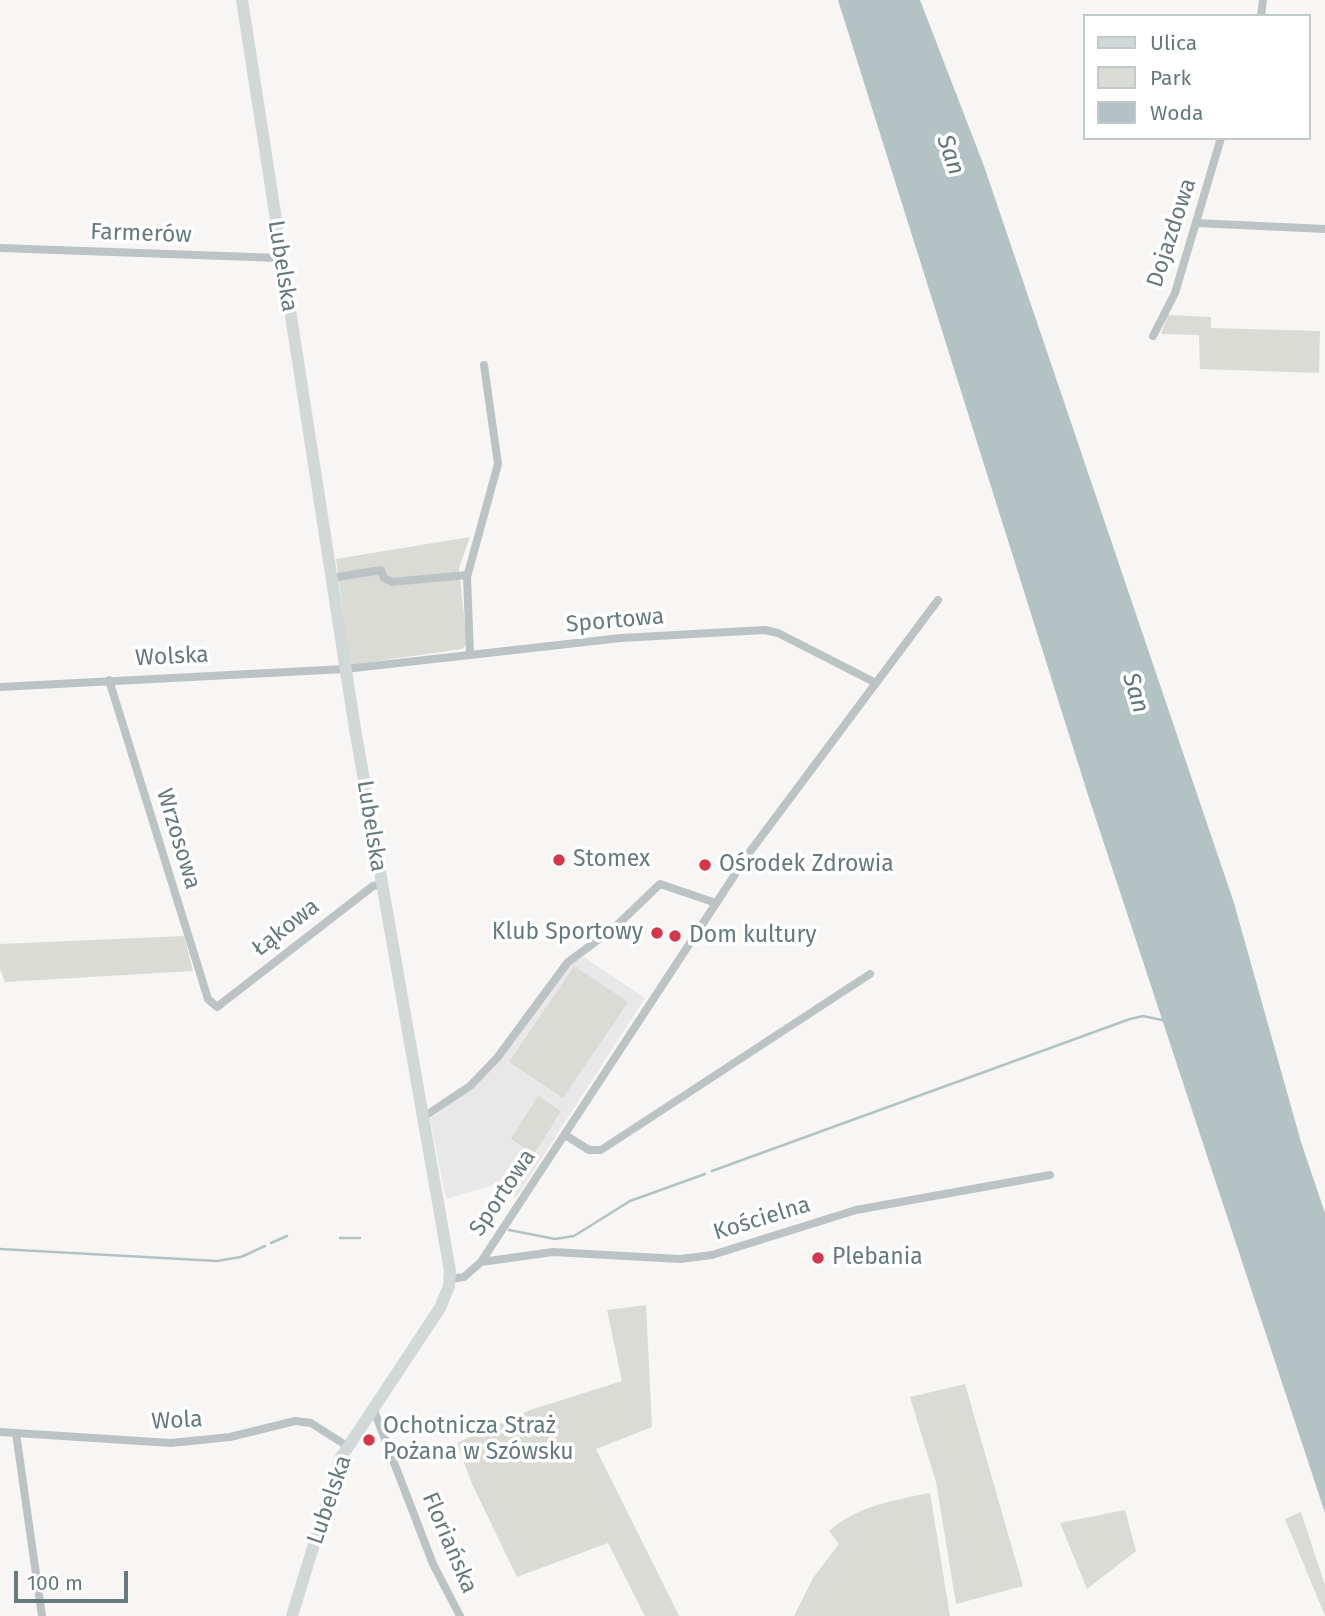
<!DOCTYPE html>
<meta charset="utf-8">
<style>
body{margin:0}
#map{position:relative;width:1325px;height:1616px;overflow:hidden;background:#f7f6f4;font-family:"Fira Sans",sans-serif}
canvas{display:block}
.legend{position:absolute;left:1083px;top:14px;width:228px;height:126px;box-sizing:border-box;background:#fff;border:2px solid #c1cacb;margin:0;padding:9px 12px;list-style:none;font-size:21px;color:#657a7d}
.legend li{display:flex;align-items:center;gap:14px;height:35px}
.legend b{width:35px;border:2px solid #c1cacb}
.scale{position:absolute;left:14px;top:1571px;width:114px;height:32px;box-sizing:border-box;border:4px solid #657a7d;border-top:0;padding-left:9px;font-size:21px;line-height:24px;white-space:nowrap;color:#657a7d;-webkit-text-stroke:5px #fff;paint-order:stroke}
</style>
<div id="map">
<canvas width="1325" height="1616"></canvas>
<ul class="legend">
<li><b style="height:9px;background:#d1d8d8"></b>Ulica</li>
<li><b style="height:19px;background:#dadbd4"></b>Park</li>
<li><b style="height:19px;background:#b3c3c3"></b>Woda</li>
</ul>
<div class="scale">100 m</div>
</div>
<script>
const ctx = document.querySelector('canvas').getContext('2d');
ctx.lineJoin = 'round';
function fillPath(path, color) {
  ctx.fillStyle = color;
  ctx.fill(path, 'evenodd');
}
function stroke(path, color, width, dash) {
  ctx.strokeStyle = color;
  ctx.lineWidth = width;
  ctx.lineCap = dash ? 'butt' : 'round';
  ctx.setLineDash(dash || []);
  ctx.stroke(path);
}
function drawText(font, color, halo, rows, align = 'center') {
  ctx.font = font + ' "Fira Sans",sans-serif';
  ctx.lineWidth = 7;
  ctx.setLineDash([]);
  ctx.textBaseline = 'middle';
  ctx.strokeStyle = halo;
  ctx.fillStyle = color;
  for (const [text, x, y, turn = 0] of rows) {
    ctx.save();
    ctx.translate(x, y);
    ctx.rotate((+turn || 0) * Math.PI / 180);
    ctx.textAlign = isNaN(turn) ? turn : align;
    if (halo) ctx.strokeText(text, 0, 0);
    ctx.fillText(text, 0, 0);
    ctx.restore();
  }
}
fillPath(new Path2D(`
 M584 957 645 998 516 1198 497 1184 446 1199 430 1119 470 1089 573 961Z`), '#e8e8e8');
fillPath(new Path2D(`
 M1168 315 1211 317V328L1320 331 1319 373 1200 369 1199 335 1161 334Z
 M470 537 459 568 467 644 462 649 350 665 336 559Z
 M184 936 193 971 5 982 0 969V944Z
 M574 966 628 1002 563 1098 509 1062Z
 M538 1096 561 1111 534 1154 511 1139Z
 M646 1305 652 1427 596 1449 679 1616H645L608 1543 517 1577 472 1484 457 1443 530 1410 622 1381 607 1310Z
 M965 1384 1023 1586 956 1604 936 1482 910 1397Z
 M930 1493 950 1616H794L813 1578 839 1544 829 1531C857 1506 894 1500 930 1493Z
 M1125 1510 1136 1551 1087 1589 1060 1523Z
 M1301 1512 1325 1585V1616L1285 1519Z`), '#dadbd4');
fillPath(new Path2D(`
 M838 0H920L984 166 1234 903 1301 1142 1325 1213V1513L1088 795Z`), '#b3c3c3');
stroke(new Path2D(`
 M712 1171 1130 1019 1143 1016 1162 1020
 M509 1230 555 1239 574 1236 630 1201 705 1174
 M340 1238H360
 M271 1243 287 1236
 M0 1249 217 1261 241 1257 265 1246`), '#b3c3c3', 2.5);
stroke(new Path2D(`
 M1261 16 1263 0
 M1196 223 1325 229
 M0 248 280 258
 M1153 336 1175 293 1221 138
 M331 578 381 570 384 578 392 582 467 575
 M470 654 467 577 498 464 484 365
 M109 680 208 999 217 1007 373 886 380 885
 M0 687 345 669 621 638 765 630 778 633 876 683
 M422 1118 470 1086 497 1058 568 962 613 929 660 884 716 903
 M565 1135 589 1150H601L870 974
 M481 1262 553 1252 680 1259 712 1255 856 1210 1050 1175
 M449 1279 464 1277 481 1262 749 853 938 600
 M373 1408 433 1564 460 1616
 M0 1432 171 1443 230 1437 295 1421 311 1423 347 1446
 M16 1433 42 1616`), '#bcc3c4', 8);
stroke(new Path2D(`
 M242 0 355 729 450 1271 449 1286 440 1308 340 1459 292 1616`), '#d1d8d8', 12);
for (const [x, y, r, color] of [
 [559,860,7,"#d43749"],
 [705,865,7,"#d43749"],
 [657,933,7,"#d43749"],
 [675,936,7,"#d43749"],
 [818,1258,7,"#d43749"],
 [369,1440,7,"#d43749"]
]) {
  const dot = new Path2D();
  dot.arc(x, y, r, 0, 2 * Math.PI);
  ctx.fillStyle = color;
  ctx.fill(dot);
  stroke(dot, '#fff', 2.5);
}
drawText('23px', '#657a7d', '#fff', [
 ["Dojazdowa",1172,233,-72],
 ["Farmerów",141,234,2],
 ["Lubelska",282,266,81],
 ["Sportowa",615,621,-5],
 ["Wolska",172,657,-3],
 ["Lubelska",371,826,81],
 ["Wrzosowa",178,839,73],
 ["Łąkowa",286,928,-38],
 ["Sportowa",503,1193,-56],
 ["Kościelna",762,1219,-17],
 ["Wola",177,1421,-3],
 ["Lubelska",330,1500,-71],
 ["Floriańska",449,1543,67]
]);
drawText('23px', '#657a7d', '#fff', [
 ["Stomex",573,860],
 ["Ośrodek Zdrowia",719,865],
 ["Klub Sportowy",643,933,"right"],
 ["Dom kultury",689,936],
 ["Plebania",832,1258],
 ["Ochotnicza Straż",383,1427],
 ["Pożana w Szówsku",383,1453]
], 'left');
drawText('italic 24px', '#5f7876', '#fff', [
 ["San",950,155,71],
 ["San",1135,693,73]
]);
</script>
